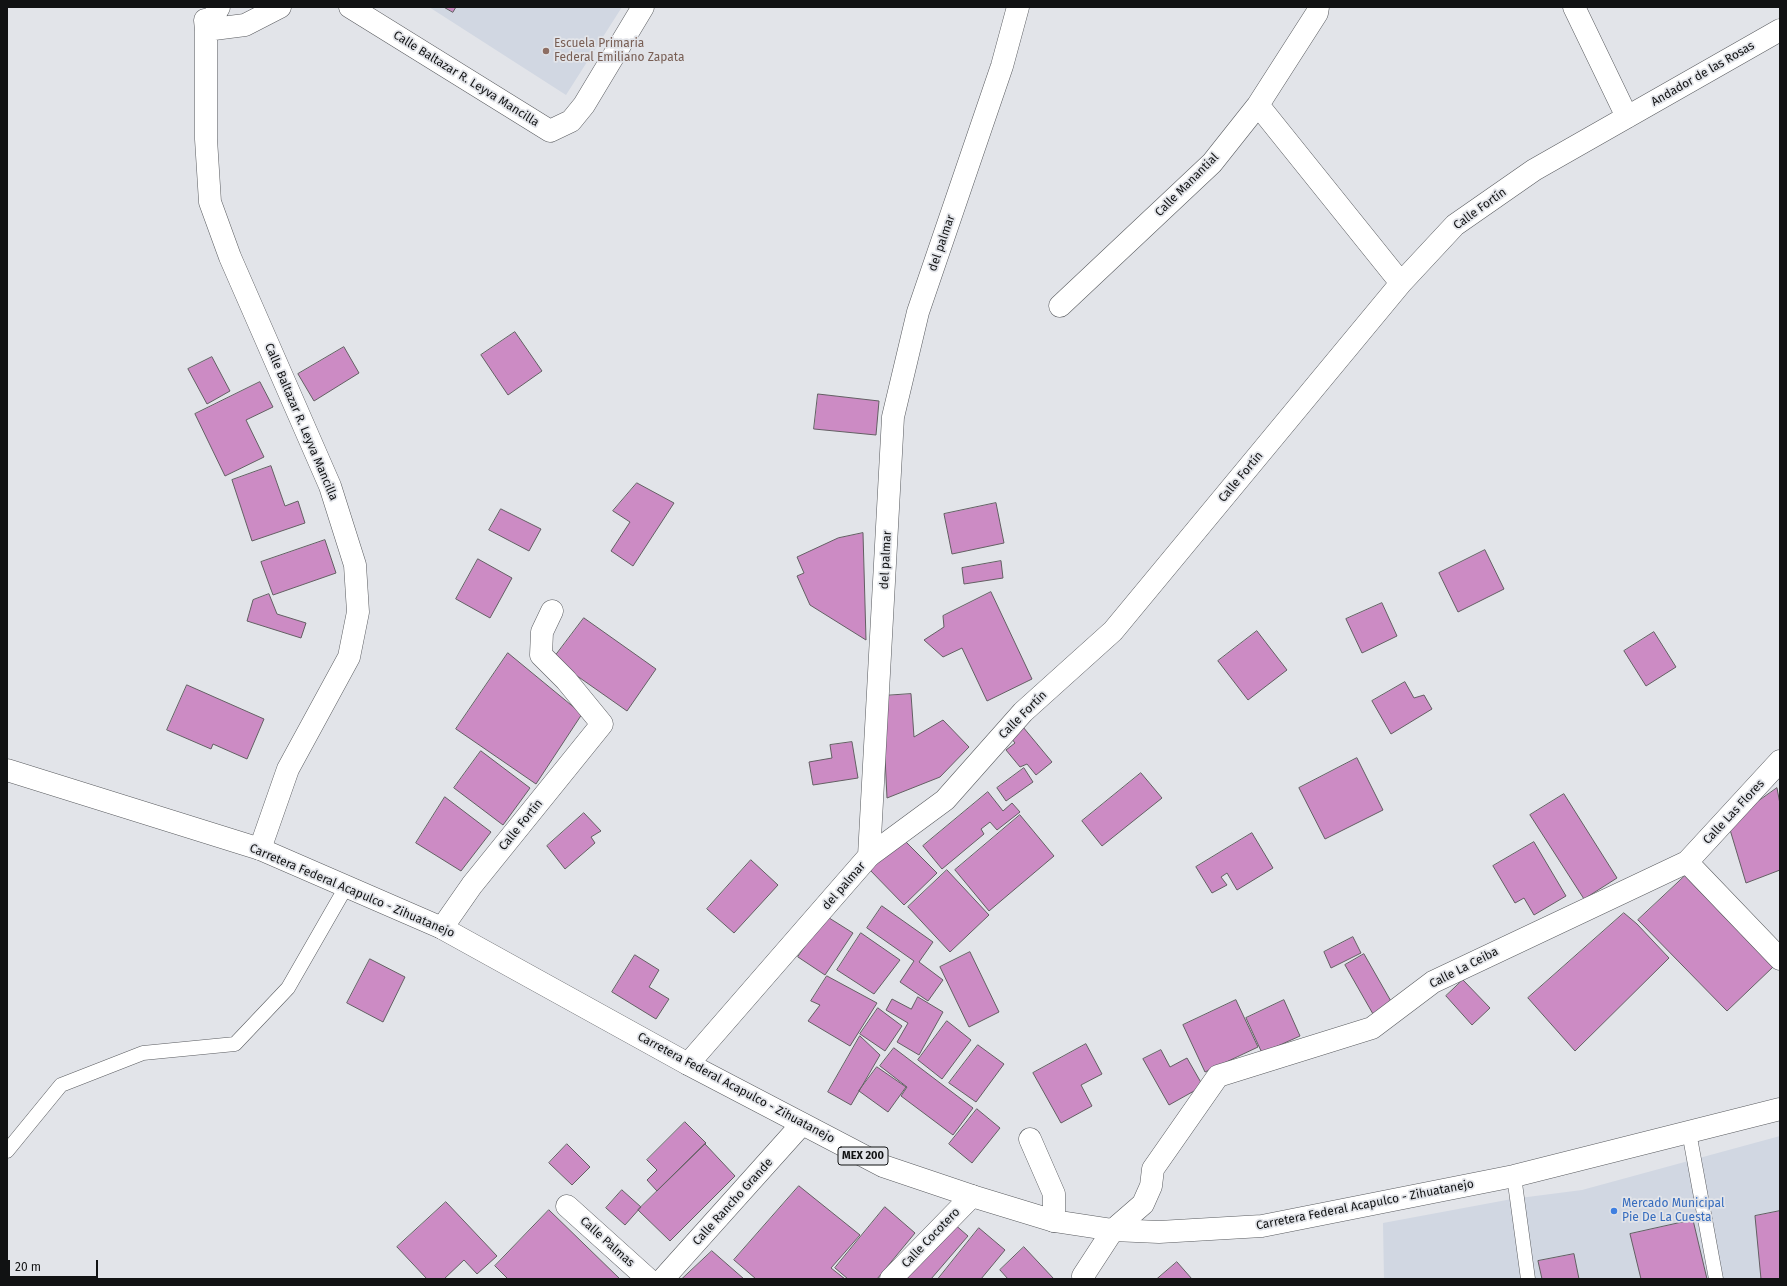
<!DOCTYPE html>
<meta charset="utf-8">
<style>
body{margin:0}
#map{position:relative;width:1787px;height:1286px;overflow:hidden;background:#e2e4e9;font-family:"Fira Sans",sans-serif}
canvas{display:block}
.frame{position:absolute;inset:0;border:8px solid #111213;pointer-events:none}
.scale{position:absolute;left:8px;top:1260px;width:90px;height:18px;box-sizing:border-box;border:2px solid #111213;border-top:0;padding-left:5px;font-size:12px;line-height:14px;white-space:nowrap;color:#111213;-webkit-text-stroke:3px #e2e4e9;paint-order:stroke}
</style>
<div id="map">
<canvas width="1787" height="1286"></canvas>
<div class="frame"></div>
<div class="scale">20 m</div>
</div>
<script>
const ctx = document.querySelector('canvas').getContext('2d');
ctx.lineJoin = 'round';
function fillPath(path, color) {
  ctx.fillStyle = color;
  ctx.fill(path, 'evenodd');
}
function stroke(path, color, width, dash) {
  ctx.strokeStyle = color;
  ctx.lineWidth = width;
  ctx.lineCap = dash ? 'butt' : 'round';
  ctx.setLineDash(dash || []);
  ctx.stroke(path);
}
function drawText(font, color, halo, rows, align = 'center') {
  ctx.font = font + ' "Fira Sans",sans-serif';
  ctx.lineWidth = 3.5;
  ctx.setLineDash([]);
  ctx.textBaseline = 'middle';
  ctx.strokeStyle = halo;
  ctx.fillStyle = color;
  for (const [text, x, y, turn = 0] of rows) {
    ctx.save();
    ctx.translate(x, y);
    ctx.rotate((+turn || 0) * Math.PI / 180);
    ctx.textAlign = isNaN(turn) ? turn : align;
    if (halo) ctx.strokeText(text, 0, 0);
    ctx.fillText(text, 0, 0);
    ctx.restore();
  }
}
fillPath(new Path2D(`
 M429 7H622L566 95Z
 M1780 1136V1279H1384L1383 1223 1512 1199 1582 1190Z`), '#d1d7e2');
const building = new Path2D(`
 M444 7H456L453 12Z
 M515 332 542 371 508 395 481 355Z
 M344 347 359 373 314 401 298 374Z
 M212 357 230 391 207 404 188 369Z
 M260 382 273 407 246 420 264 457 225 476 195 414Z
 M818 394 879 401 876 435 814 429Z
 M271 466 285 506 298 501 305 523 252 541 232 480Z
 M637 483 674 503 633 566 611 551 630 522 613 511Z
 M996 503 1004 543 952 554 944 514Z
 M501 509 541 529 529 551 489 530Z
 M863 533 866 640 810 605 797 576 804 573 797 557 838 538Z
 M325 540 336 573 273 595 261 562Z
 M1485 550 1504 589 1458 612 1439 573Z
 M478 559 512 578 490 618 456 599Z
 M1001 561 1003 578 964 584 962 568Z
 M991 592 1032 679 987 701 962 648 943 657 924 640 944 627 943 616Z
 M269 594 277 614 306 623 301 638 247 621 253 600Z
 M1382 603 1397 636 1362 653 1346 619Z
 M584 618 656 669 627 711 553 659Z
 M1257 631 1287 670 1248 700 1218 661Z
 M1654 632 1676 667 1646 686 1624 651Z
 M508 653 582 714 536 784 456 729Z
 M1405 682 1414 698 1424 695 1432 709 1391 734 1372 701Z
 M187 685 264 719 247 759 213 744 211 749 167 730Z
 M911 694 914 737 943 720 969 747 940 777 887 798 882 696Z
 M1023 727 1052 762 1036 775 1027 764 1020 767 1006 750 1015 743 1011 738Z
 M852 742 858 778 813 785 809 762 832 758 830 745Z
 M481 751 530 788 503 825 454 788Z
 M1357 758 1383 810 1325 839 1299 788Z
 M1024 768 1033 782 1006 801 997 788Z
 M1141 773 1162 798 1102 846 1082 821Z
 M1777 788 1780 804V870L1746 883 1728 823Z
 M988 792 1003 811 1012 803 1020 812 997 830 990 822 981 829 984 834 942 869 923 846Z
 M1564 794 1617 878 1584 899 1530 815Z
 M445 797 491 832 461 871 416 843Z
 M584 813 601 831 591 837 595 843 565 869 547 846Z
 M1020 815 1054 856 989 911 955 870Z
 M1252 833 1273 868 1237 890 1227 873 1221 877 1227 885 1212 893 1196 867Z
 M900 836 937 873 904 905 868 868Z
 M1534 842 1566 896 1534 915 1524 898 1515 903 1493 866Z
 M751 860 778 885 734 933 707 909Z
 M947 870 989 915 950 952 908 907Z
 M1685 876 1773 967 1727 1011 1638 920Z
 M882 906 933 942 919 962 943 980 928 1001 900 982 914 961 867 928Z
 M1624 913 1637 924 1669 958 1575 1051 1528 998Z
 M826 916 853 933 825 975 798 957Z
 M861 933 900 960 874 994 837 970Z
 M1353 937 1361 953 1331 968 1324 952Z
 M970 952 999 1012 969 1027 940 967Z
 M1364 954 1392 1003 1373 1014 1345 965Z
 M635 955 659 970 649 987 669 999 656 1019 612 992Z
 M370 959 405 977 383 1022 347 1003Z
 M827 976 877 1003 850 1046 808 1021 820 1005 811 1001Z
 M1463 980 1490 1008 1472 1025 1446 996Z
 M918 997 943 1012 919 1055 897 1042 908 1023 886 1010 892 999 911 1009Z
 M1236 1000 1258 1047 1205 1072 1183 1025Z
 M1284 1000 1300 1036 1262 1053 1246 1018Z
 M878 1008 902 1026 885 1051 860 1034Z
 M947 1021 971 1040 942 1079 918 1060Z
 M860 1036 880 1055 851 1105 828 1092Z
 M1086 1044 1102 1074 1081 1085 1092 1106 1061 1123 1033 1073Z
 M978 1045 1004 1064 976 1102 949 1083Z
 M894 1048 973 1108 953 1135 901 1096 907 1087 880 1066Z
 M1161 1050 1170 1067 1187 1058 1203 1086 1169 1105 1143 1059Z
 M877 1067 906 1087 888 1112 859 1091Z
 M977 1109 1000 1128 972 1163 949 1144Z
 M685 1122 706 1143 657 1191 647 1180 657 1170 647 1160Z
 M567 1144 590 1167 572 1185 549 1163Z
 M705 1144 735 1176 670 1241 638 1210Z
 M799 1186 860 1235 831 1268 845 1279H756L734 1260Z
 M622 1190 641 1207 625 1225 606 1208Z
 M446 1202 497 1256 477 1274 464 1260 444 1279H427L397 1247Z
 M885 1207 915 1233 877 1279H848L835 1268Z
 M549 1210 620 1279H508L495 1266Z
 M1780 1211V1279H1761L1755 1216Z
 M1693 1220 1707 1279H1641L1630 1234Z
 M953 1223 968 1236 931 1279H903Z
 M979 1228 1005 1250 981 1279H938Z
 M1024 1247 1054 1279H1008L1000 1270Z
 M712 1251 744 1279H682Z
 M1574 1254 1579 1279H1542L1538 1261Z
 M1177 1262 1192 1279H1157Z`);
fillPath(building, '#cc8bc4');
stroke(building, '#635f63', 1);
const service = new Path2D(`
 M1689 1132 1716 1279
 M7 1151 61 1085 143 1053 235 1044 288 988 346 887
 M1514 1176 1528 1279`);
const minor = new Path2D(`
 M219 7 206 30V139L210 202 230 257 330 486 355 565 358 612 349 657 288 769 260 849
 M350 7 550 131 571 121 584 105 643 7
 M1574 7 1627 117
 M205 20 206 30 245 25 280 7
 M1258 105 1401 283
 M1060 306 1212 163 1258 105 1317 13 1318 7
 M869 856 945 800 1023 712 1113 631 1401 283 1455 225 1534 170 1780 30
 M1687 862 1780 959
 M442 928 472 885 602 724 566 680 541 655 542 632 552 611
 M1030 1139 1054 1194V1221
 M567 1206 648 1279
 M663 1279 802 1124
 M891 1279 972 1196
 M1084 1279 1083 1276 1113 1230 1143 1204 1151 1186 1153 1169 1218 1076 1372 1028 1433 982 1687 862 1780 761`);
const tertiary = new Path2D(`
 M688 1064 869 856 893 417 918 312 1002 66 1018 7`);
const primary = new Path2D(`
 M7 770 260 849 442 928 688 1064 883 1166 972 1196 1054 1221 1113 1230 1159 1232 1262 1226 1514 1176 1780 1109`);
stroke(service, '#595b5f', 15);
stroke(minor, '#595b5f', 23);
stroke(tertiary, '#595b5f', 23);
stroke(primary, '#595b5f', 23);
stroke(service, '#fff', 14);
stroke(minor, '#fff', 22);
stroke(tertiary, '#fff', 22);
stroke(primary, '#fff', 22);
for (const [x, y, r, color] of [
 [546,51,4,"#8d6e63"],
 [1614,1211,4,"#3f7fe0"]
]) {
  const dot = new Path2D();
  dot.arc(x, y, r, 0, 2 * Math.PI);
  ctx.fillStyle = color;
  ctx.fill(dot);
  stroke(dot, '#e2e4e9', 1.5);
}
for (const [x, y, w] of [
 [863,1156,50]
]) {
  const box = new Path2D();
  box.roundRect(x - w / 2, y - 9, w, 18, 3);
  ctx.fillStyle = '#e2e4e9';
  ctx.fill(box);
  stroke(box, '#111213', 1);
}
drawText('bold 11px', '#111213', null, [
 ["MEX 200",863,1156]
]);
drawText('12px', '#785e54', '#e2e4e9', [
 ["Escuela Primaria",554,44],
 ["Federal Emiliano Zapata",554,58]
], 'left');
drawText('12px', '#111213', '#e2e4e9', [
 ["Andador de las Rosas",1703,74,-30],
 ["Calle Baltazar R. Leyva Mancilla",466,79,32],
 ["Calle Manantial",1187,185,-45],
 ["Calle Fortín",1480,209,-36],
 ["del palmar",942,243,-71],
 ["Calle Baltazar R. Leyva Mancilla",301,422,67],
 ["Calle Fortín",1241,477,-50],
 ["del palmar",886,560,-87],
 ["Calle Fortín",1023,715,-45],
 ["Calle Las Flores",1734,812,-47],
 ["Calle Fortín",521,825,-51],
 ["del palmar",844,886,-49],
 ["Carretera Federal Acapulco - Zihuatanejo",352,891,23],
 ["Calle La Ceiba",1464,968,-27],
 ["Carretera Federal Acapulco - Zihuatanejo",736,1088,28],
 ["Calle Rancho Grande",733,1202,-48],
 ["Carretera Federal Acapulco - Zihuatanejo",1365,1205,-11],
 ["Calle Cocotero",931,1238,-46],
 ["Calle Palmas",607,1242,42]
]);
drawText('12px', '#366cbe', '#e2e4e9', [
 ["Mercado Municipal",1622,1204],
 ["Pie De La Cuesta",1622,1218]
], 'left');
</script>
